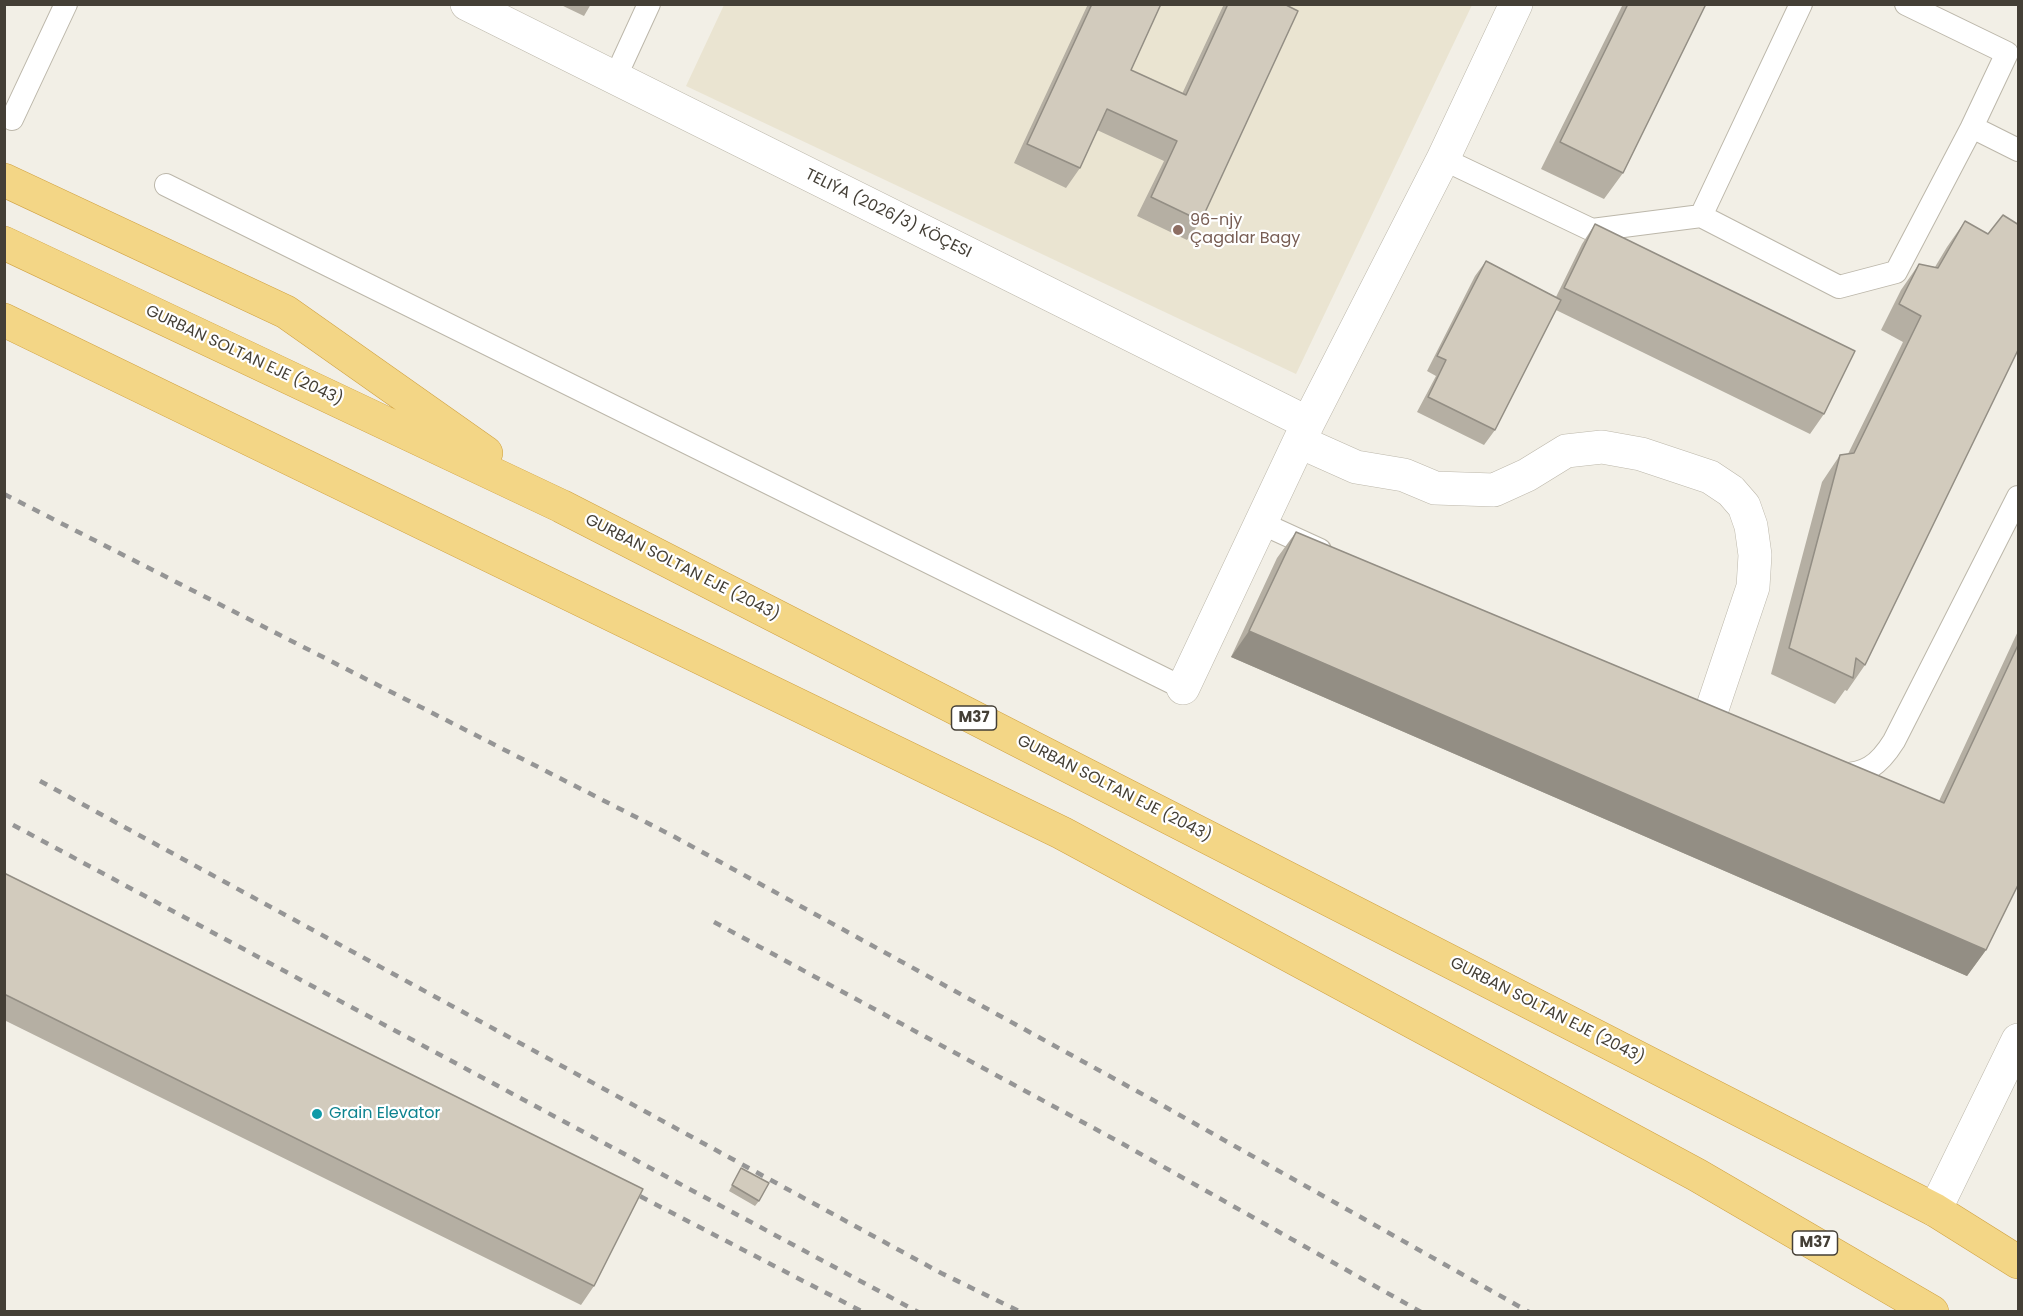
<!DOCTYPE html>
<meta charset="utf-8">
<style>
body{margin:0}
#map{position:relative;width:2023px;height:1316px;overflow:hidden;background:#f2efe6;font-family:Poppins,sans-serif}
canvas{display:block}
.frame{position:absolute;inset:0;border:6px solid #443f36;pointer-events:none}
</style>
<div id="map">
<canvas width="2023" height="1316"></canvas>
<div class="frame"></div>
</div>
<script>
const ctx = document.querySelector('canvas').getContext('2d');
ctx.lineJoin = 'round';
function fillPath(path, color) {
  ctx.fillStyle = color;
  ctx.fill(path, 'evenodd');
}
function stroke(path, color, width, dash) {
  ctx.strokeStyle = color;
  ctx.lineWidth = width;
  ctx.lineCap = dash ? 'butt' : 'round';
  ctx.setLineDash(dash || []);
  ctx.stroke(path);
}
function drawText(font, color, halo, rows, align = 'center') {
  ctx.font = font + ' Poppins,sans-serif';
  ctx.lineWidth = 4.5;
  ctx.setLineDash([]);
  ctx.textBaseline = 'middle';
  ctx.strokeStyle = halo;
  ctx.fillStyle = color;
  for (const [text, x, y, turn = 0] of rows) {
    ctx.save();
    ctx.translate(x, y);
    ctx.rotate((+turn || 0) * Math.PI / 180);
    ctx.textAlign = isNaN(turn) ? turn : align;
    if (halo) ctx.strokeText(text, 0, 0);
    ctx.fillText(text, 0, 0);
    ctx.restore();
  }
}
fillPath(new Path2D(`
 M724 5H1472L1296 374 686 86Z`), '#eae4d1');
const service = new Path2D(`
 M1906 4 2007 53 1972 127
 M615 78 649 4
 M12 119 66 4
 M1443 159 1592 230 1701 216 1839 287 1896 272 1972 127 2018 150
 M166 185 1183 688
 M1701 216 1801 4
 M1261 523 1320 550
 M1836 774C1865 776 1879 765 1894 741L2018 497`);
const minor = new Path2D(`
 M467 4 1308 423
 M1300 442 1356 467 1404 475 1435 488 1494 490 1527 475 1566 451 1602 447 1641 454 1710 477 1731 491 1744 506 1751 526 1755 555 1753 587 1706 727
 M1183 688 1308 423 1443 159 1516 4
 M1935 1210 2018 1040`);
const trunk = new Path2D(`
 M4 180 286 312 486 453
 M4 243 561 506 1935 1210 2018 1262
 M4 320 1062 833 1697 1175 1932 1312`);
stroke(service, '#bcb7aa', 24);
stroke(minor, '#bcb7aa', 34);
stroke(trunk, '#d0a242', 34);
stroke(service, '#fff', 22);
stroke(minor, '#fff', 33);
stroke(trunk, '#f3d686', 33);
stroke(new Path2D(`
 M4 494 673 836 1153 1100 1529 1312
 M40 781 941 1273 1021 1312
 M13 825 918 1312
 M714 922 1123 1144 1421 1312
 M626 1189 863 1312`), '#959595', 4.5, [8, 8]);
fillPath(new Path2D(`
 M559 4H591L584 16Z
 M1088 4H1161L1131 70 1182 94 1224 4H1284L1201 221 1187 240 1137 216 1164 161 1097 130 1080 168 1066 188 1014 163Z
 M1623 4H1706L1623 173 1604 199 1541 169Z
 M1965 221 1865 665 1847 691 1845 690 1835 704 1771 674 1822 482 1840 455 1848 454 1903 342 1881 330 1901 290 1919 264 1935 267 1947 247Z
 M1595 224 1824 414 1810 434 1556 310 1495 430 1484 445 1417 412 1436 376 1427 371 1475 276 1486 261 1556 297 1582 244Z
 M1296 532 1939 801 2019 629V883L1986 950 1967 976 1231 657 1277 558Z
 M4 873 594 1286 581 1305 4 1020Z
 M741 1168 759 1201 755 1206 729 1191Z`), '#b5afa3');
fillPath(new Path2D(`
 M1249 631 1986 950 1967 976 1231 657Z`), '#938e84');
const building = new Path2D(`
 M1092 4H1161L1131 70 1186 95 1228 4H1284L1298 11 1201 221 1151 197 1177 141 1107 109 1080 168 1027 144Z
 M1628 4H1706L1623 173 1560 142Z
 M2003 215 2019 225V348L1865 665 1856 658 1853 678 1789 648 1840 455 1854 453 1921 316 1899 304 1919 264 1938 268 1965 221 1988 234Z
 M1595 224 1855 351 1824 414 1564 288Z
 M1486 261 1561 300 1495 430 1428 397 1446 360 1437 356Z
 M1296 532 1944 803 2019 643V883L1986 950 1249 631Z
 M4 873 643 1189 594 1286 4 994Z
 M741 1168 769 1183 759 1201 732 1185Z`);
fillPath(building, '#d2cbbd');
stroke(building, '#938e84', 1.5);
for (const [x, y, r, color] of [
 [1178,230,6,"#8d6e63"],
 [317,1114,6,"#0f9aa8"]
]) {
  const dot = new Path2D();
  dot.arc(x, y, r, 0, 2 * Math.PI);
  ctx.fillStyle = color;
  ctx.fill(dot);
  stroke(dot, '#fff', 2);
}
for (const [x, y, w] of [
 [974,718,45],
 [1815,1243,45]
]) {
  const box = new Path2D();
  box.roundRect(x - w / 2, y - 12, w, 24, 4.5);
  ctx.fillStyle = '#fff';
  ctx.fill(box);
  stroke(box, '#443f36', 1.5);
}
drawText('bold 15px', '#443f36', null, [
 ["M37",974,718],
 ["M37",1815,1243]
]);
drawText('16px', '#443f36', '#fff', [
 ["TELIÝA (2026/3) KÖÇESI",888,214,26],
 ["GURBAN SOLTAN EJE (2043)",244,356,25],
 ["GURBAN SOLTAN EJE (2043)",682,568,27],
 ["GURBAN SOLTAN EJE (2043)",1114,789,27],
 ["GURBAN SOLTAN EJE (2043)",1547,1011,27]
]);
drawText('16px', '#785e54', '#fff', [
 ["96-njy",1190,221],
 ["Çagalar Bagy",1190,239]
], 'left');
drawText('16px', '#0d838f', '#fff', [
 ["Grain Elevator",329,1114]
], 'left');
</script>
